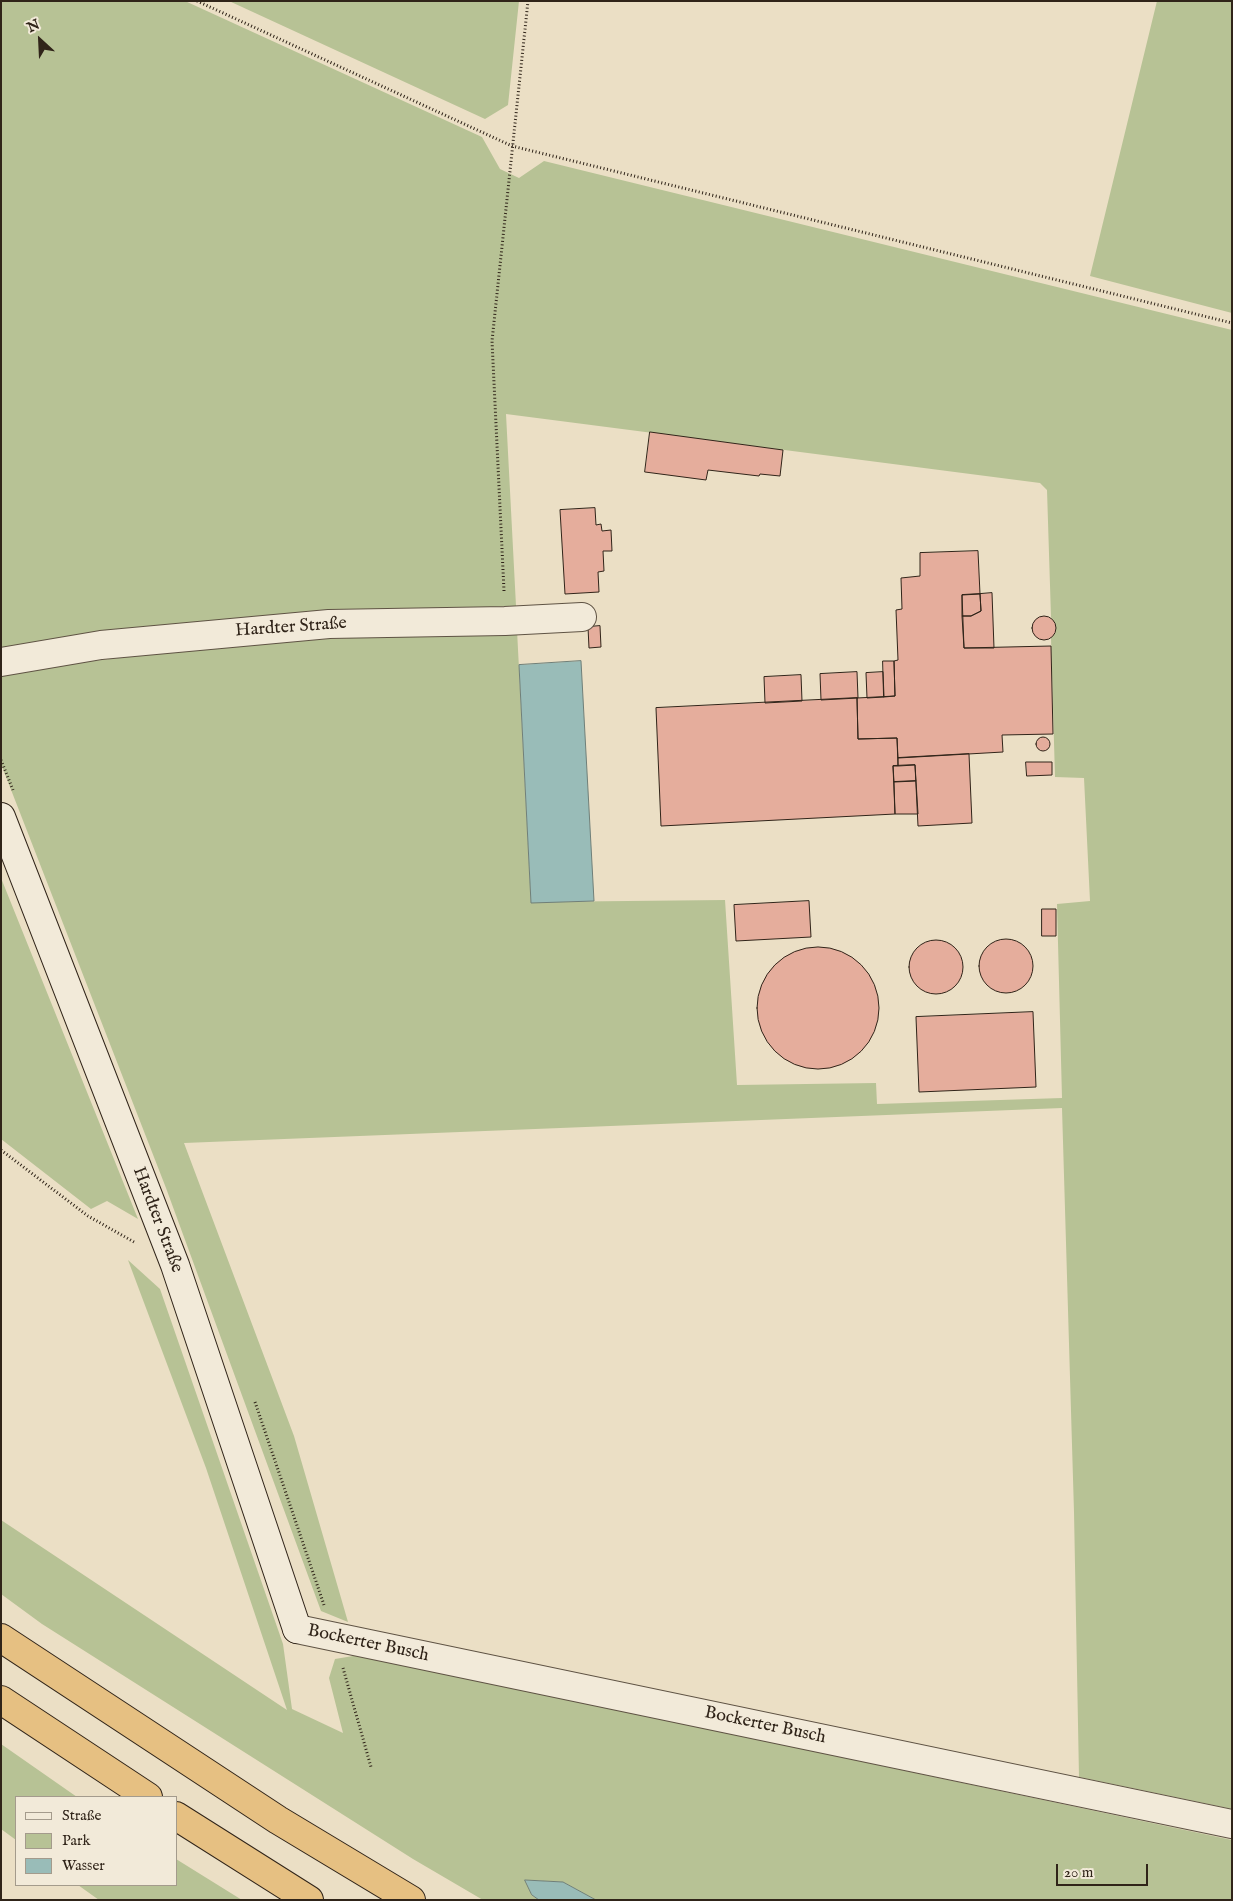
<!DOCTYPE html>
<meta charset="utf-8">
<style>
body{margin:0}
#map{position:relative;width:1233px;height:1901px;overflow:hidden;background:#ebdfc5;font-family:"IM FELL English",serif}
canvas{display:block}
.frame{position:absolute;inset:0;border:2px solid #302419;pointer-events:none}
.legend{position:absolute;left:15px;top:1796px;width:162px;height:90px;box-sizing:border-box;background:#f2ead9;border:1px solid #a49b8c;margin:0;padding:6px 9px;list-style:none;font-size:15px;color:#302419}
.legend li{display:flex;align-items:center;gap:10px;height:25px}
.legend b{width:25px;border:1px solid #a49b8c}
.north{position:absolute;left:15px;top:15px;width:50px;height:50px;-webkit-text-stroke:4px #f2ead9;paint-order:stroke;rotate:335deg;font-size:14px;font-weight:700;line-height:20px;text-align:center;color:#302419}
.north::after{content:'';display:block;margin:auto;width:18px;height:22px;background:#302419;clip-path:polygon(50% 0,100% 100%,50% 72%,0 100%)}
.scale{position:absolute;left:1056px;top:1864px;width:92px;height:22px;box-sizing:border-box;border:2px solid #302419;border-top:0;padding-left:6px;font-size:15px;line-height:18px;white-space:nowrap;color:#302419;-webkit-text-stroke:4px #f2ead9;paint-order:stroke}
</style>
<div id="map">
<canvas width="1233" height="1901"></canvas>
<div class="frame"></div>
<ul class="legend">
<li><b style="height:6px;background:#f2ead9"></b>Straße</li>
<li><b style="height:14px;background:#b7c295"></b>Park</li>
<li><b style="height:14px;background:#99bcb8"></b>Wasser</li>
</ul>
<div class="north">N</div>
<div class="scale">20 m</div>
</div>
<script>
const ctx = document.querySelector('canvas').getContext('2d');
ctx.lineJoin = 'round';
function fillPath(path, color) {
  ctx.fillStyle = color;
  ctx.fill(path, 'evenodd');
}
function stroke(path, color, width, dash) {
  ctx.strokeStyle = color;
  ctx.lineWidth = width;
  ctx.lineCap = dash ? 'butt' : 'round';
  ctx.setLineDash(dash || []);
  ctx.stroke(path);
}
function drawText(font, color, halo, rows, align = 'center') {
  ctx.font = font + ' "IM FELL English",serif';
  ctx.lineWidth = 4.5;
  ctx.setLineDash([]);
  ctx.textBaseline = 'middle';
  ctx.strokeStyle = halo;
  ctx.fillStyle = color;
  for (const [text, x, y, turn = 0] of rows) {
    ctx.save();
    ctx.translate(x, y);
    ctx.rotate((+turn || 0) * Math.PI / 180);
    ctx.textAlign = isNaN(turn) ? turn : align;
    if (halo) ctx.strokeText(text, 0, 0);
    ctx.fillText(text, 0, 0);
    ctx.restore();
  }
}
fillPath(new Path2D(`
 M1 1H185L482 137 500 169 519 178 544 161 1232 330V1809L1079 1777 1074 1512 1062 1108 184 1143 294 1436 348 1622 321 1611 166 1188 1 764V672L193 649 328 639 517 630 531 902 725 900 737 1085 876 1083 877 1104 1062 1098 1057 904 1090 901 1084 778 1055 777 1051 638 1056 632V626L1051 617 1047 490 1040 483 506 414 516 606 329 614 1 649Z
 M229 1H519L508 105 485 119Z
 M1157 1H1232V313L1090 276Z
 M1 878 138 1219 107 1201 91 1209 1 1139Z
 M128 1260 160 1289 283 1644 292 1709 343 1733 329 1678 335 1659 359 1655 1232 1840V1900H596L563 1882 525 1880 532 1895 539 1900H483L413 1859 42 1624 1 1594V1520L287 1710 206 1468Z
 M1 1744 77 1797H16V1840L1 1829Z
 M176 1859 242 1900H99L78 1885H176Z`), '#b7c295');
const water = new Path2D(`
 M581 661 594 901 531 903 519 665Z
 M525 1880 563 1882 596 1900H539L532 1895Z`);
fillPath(water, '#99bcb8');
stroke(water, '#6f7f78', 1);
const building = new Path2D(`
 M650 432 783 450 780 476 760 474 759 476 708 470 706 480 645 472Z
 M595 508 596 525 601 524 602 531 611 530 612 551H603L604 571 598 572 599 592 565 594 560 510Z
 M978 551 980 594 962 595 964 648 1051 646 1053 734 1002 735 1003 752 898 758 897 738 858 739 857 698 895 696 894 661 898 660 896 610 902 609 901 578 920 576V553Z
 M992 593 994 648H964L962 616H971L981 611 980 594Z
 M980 594 981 611 971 616H962V595Z
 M1032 628a12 12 0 1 1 24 0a12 12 0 1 1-24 0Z
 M600 626 601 647 589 648 588 627Z
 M883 661H894L895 696 884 697Z
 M857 672 858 698 821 700 820 674Z
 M883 672 884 697 867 698 866 673Z
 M801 675 802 701 765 703 764 677Z
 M857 698 858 739 897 738 898 766H893L895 814 661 826 656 708Z
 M1036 744a7 7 0 1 1 14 0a7 7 0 1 1-14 0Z
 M969 754 972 823 918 826 915 765 898 766V758Z
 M1026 762H1052V775L1027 776Z
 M915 765 916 781 894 782 893 766Z
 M916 781 918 814H895L894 782Z
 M809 901 811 937 736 941 734 905Z
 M1042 909H1056V936H1042Z
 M979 966a27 27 0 1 1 54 0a27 27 0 1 1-54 0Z
 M909 967a27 27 0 1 1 54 0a27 27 0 1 1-54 0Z
 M757 1008a61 61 0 1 1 122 0a61 61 0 1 1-122 0Z
 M1033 1012 1036 1087 919 1092 916 1017Z`);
fillPath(building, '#e5ad9c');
stroke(building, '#302419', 1);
const minor = new Path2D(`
 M1 662 101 645 329 624 505 621 582 617
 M297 1629 1232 1824`);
const secondary = new Path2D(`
 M1 817 175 1265 297 1629`);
const motorway = new Path2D(`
 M1 1638 278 1820 411 1900
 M1 1700 148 1797
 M176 1816 309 1900`);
stroke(minor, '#5f5344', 30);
stroke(secondary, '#302419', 30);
stroke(motorway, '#302419', 30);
stroke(new Path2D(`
 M197 1 512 146 1232 323
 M504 591 492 341 528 1
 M1 760 13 790
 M1 1150 88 1216 134 1242
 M255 1402 324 1605
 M343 1668 371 1767`), '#302419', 3, [1, 2.5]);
stroke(minor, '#f2ead9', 28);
stroke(secondary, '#f2ead9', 28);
stroke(motorway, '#e6c082', 28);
drawText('18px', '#302419', '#f2ead9', [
 ["Hardter Straße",291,628,-4],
 ["Hardter Straße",157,1220,69],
 ["Bockerter Busch",368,1644,12],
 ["Bockerter Busch",765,1726,12]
]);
</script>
